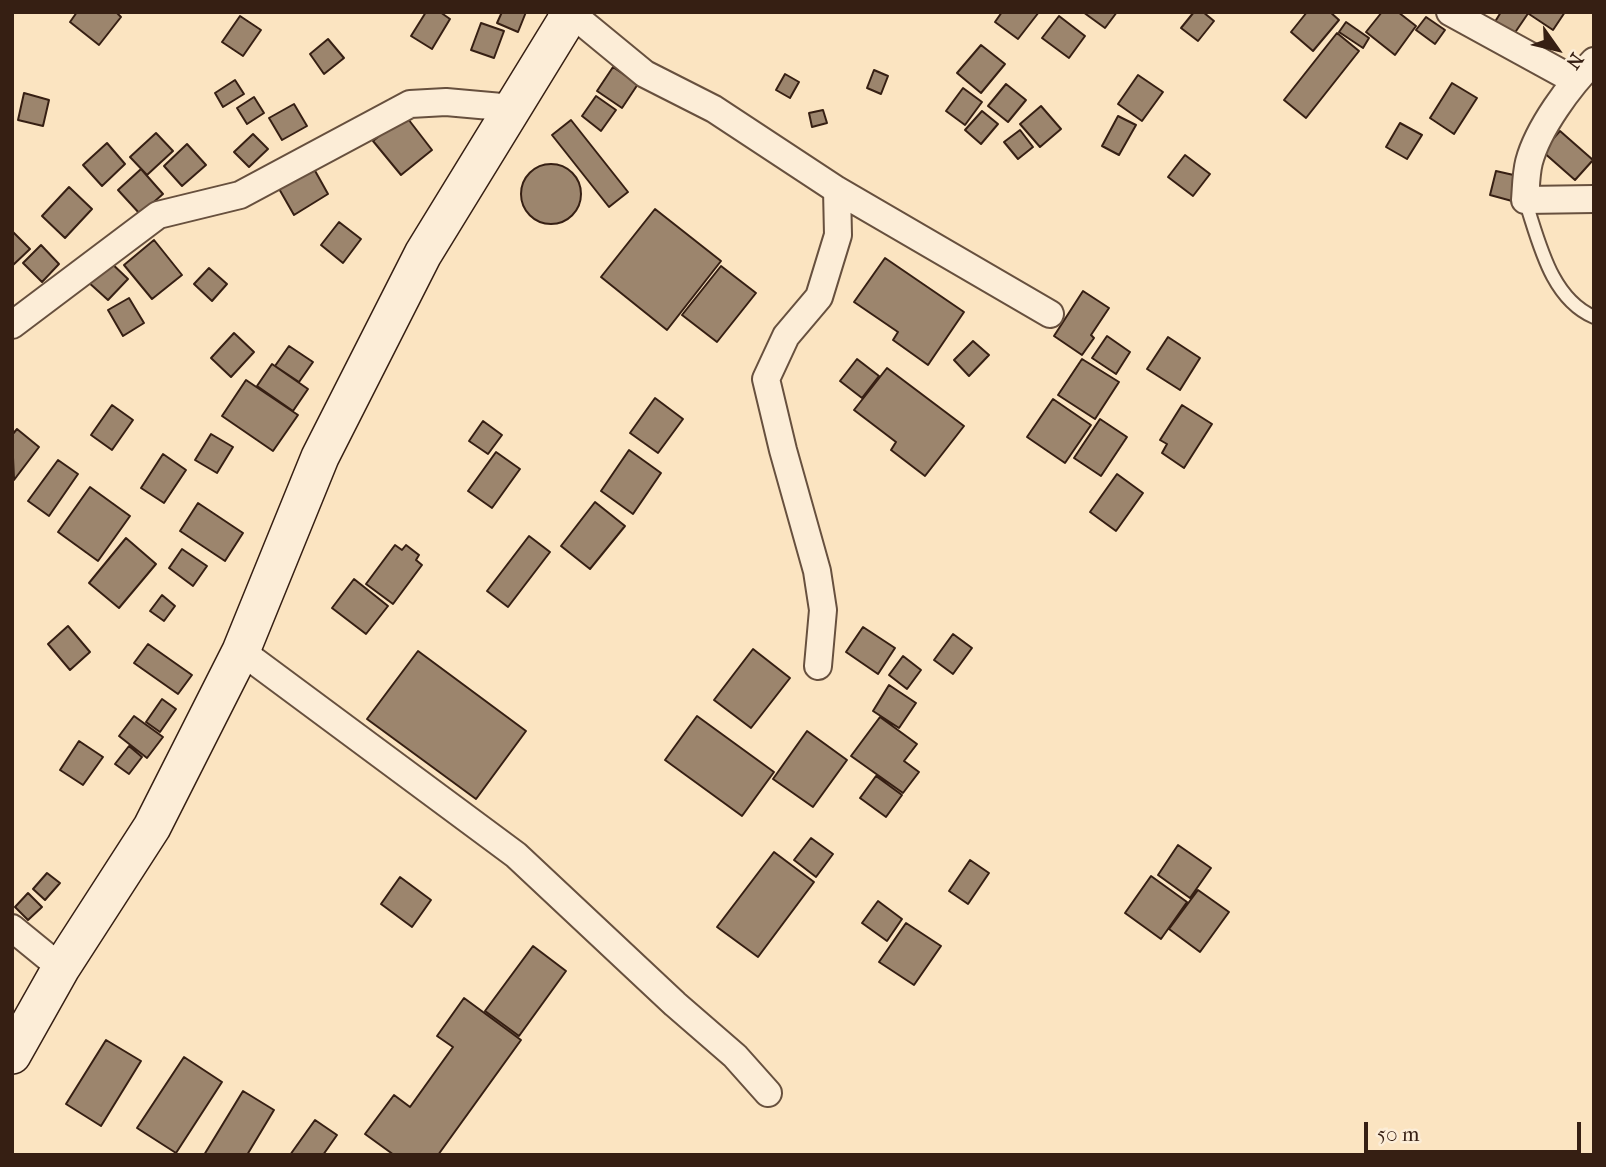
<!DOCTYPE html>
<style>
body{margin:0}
#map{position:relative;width:1606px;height:1167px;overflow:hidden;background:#fbe4c1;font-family:"IM FELL French Canon",serif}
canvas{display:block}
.frame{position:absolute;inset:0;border:14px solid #361f13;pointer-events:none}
.north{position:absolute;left:1522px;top:14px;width:70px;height:70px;-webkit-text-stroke:5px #fcedd7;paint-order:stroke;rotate:124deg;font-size:19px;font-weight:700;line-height:28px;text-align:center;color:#361f13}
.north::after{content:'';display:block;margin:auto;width:24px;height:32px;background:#361f13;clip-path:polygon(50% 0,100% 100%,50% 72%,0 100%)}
.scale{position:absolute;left:1364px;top:1122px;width:217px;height:32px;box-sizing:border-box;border:4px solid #361f13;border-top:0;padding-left:9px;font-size:21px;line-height:24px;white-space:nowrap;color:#361f13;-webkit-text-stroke:5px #fcedd7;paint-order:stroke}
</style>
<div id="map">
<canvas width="1606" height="1167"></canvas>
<div class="frame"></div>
<div class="north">N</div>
<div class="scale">50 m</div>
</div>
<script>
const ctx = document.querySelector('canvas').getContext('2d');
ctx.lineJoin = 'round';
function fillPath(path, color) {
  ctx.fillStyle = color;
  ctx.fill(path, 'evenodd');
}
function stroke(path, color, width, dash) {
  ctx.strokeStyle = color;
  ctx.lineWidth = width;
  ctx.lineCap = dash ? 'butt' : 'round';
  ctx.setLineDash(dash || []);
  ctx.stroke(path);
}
const building = new Path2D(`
 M77 12H116L121 17 99 45 70 22Z
 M426 12H440L450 19 432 49 411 36Z
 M502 12H526L518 32 497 23Z
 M1002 12H1039L1018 39 995 22Z
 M1083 12H1117L1105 28Z
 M1194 12H1203L1214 21 1198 41 1181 28Z
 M1307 12H1330L1339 20 1313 51 1291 32Z
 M1382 12H1398L1416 26 1395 55 1366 32Z
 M1501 12H1529L1512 37 1493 25Z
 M1530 12H1565L1553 30 1529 14Z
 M240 16 261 30 243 56 222 42Z
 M1059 16 1085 36 1069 58 1042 38Z
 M1426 17 1445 30 1435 44 1416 30Z
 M1346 22 1369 38 1363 48 1339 32Z
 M481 23 504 31 494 58 471 50Z
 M1337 33 1359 51 1306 118 1284 100Z
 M328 39 344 58 324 74 310 54Z
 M981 45 1005 64 981 93 957 73Z
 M613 67 638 84 622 108 597 91Z
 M874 70 888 76 881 94 867 88Z
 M785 74 799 82 790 98 776 90Z
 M1138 75 1163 92 1142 121 1118 104Z
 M235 80 244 94 223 107 215 93Z
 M1452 83 1477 98 1454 134 1430 118Z
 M1006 84 1026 100 1008 122 988 106Z
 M963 88 982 102 965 125 946 111Z
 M24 93 49 100 43 126 18 120Z
 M596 96 616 110 601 131 582 116Z
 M254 97 264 113 247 124 237 108Z
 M294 104 307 126 282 140 269 118Z
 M1041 106 1061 129 1040 147 1020 124Z
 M823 110 827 123 812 127 809 113Z
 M982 111 998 124 981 144 965 130Z
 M405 115 432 150 401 175 373 141Z
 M1118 116 1136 125 1119 155 1102 146Z
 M571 120 628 192 609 207 552 135Z
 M1400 123 1422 135 1407 159 1386 147Z
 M1020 130 1033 147 1018 159 1004 142Z
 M1560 131 1593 160 1575 180 1542 151Z
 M156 133 173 151 147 175 130 157Z
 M253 134 268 149 249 167 234 152Z
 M107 143 125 164 102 186 83 165Z
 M187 144 206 165 182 186 164 166Z
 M1185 155 1210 174 1193 196 1168 177Z
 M309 160 328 194 294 215 274 180Z
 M521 194a30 30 0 1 1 60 0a30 30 0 1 1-60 0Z
 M141 169 163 194 140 214 118 190Z
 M1496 171 1518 176 1512 201 1490 195Z
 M69 187 92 209 65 238 42 216Z
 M655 209 721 261 667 330 601 277Z
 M339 222 361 239 343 263 321 245Z
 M12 231 30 249 12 266Z
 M154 240 182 275 152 299 124 265Z
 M41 245 59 264 42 282 23 263Z
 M885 258 964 312 928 365 893 340 898 332 854 302Z
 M107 259 128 279 108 300 87 281Z
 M721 266 756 293 717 342 682 315Z
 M209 268 227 284 212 301 194 284Z
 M1083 291 1109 308 1091 335 1094 338 1082 355 1054 336Z
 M129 298 144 323 123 336 108 310Z
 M234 333 254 352 231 377 211 358Z
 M1107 336 1130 352 1116 374 1092 358Z
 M1168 337 1200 358 1180 390 1147 369Z
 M973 341 989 355 969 376 954 360Z
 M289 346 313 362 299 382 275 366Z
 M857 359 879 376 862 398 840 381Z
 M1082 359 1119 382 1095 419 1058 395Z
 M272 364 308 389 293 411 257 386Z
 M887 368 964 426 925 476 891 450 896 442 854 410Z
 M246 380 298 415 273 451 222 416Z
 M655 398 683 419 658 453 630 433Z
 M1053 399 1091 425 1065 463 1027 437Z
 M112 405 133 420 112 450 91 435Z
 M1182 405 1212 424 1184 468 1162 453 1167 444 1160 440Z
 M1100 419 1127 437 1101 476 1074 458Z
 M483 421 502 435 488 454 469 441Z
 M17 429 39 447 14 480 12 435Z
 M211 434 233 447 217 473 195 460Z
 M629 450 661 473 633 514 601 491Z
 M496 452 520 469 492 508 468 491Z
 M163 454 186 470 164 503 141 488Z
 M58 460 78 474 49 516 28 501Z
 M1117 474 1143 493 1116 531 1090 512Z
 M90 487 130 516 98 561 58 532Z
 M595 502 625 526 590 569 561 546Z
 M198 503 243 533 225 561 180 531Z
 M529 536 550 552 508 607 487 591Z
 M126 538 156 564 119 608 89 583Z
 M395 545 402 550 406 545 419 555 416 560 422 565 393 604 366 584Z
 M182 549 207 566 193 586 169 568Z
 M354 579 388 606 366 634 332 608Z
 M162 595 175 606 164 621 150 611Z
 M68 626 90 652 70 670 48 644Z
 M863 627 895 648 878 674 846 652Z
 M953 634 972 648 953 674 934 660Z
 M148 644 192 675 178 694 134 663Z
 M753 649 790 678 751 728 714 700Z
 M418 651 526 731 476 799 367 719Z
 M903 656 921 670 907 689 889 675Z
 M889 685 916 703 899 728 873 711Z
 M162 699 176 709 160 732 146 722Z
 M134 716 163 737 147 758 119 736Z
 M697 716 774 772 742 816 665 760Z
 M880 717 917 744 904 761 919 772 903 793 851 756Z
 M807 731 847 760 813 807 773 779Z
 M79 741 103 757 83 785 60 770Z
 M129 746 142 757 129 774 115 764Z
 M876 776 902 795 886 817 860 798Z
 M811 838 833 854 816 877 794 860Z
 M1178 845 1211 868 1190 898 1158 875Z
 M774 852 814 882 758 957 717 927Z
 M970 860 989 873 968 904 949 891Z
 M47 873 60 883 45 900 33 889Z
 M1151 876 1187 902 1161 939 1125 913Z
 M400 877 431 900 412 927 381 904Z
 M1198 890 1229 912 1200 952 1169 929Z
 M28 893 42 907 28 920 15 907Z
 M878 901 902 919 887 941 862 923Z
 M906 923 941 946 914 985 879 962Z
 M533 946 566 971 519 1036 485 1011Z
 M464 998 521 1040 438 1155H394L365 1134 394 1095 410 1107 453 1047 437 1036Z
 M106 1040 141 1061 101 1126 66 1104Z
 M184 1057 222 1082 176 1153 137 1128Z
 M243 1091 274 1110 247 1155H204Z
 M315 1120 337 1135 323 1155H290Z`);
fillPath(building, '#9c856d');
stroke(building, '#361f13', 2);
const lane = new Path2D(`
 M1525 200C1539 241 1550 298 1594 317`);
const street = new Path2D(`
 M1450 12 1574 80
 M566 21 583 23 645 74 714 109 837 190 1050 314
 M1594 61C1570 85 1538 128 1529 162 1526 174 1526 188 1525 200L1594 199
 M12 325 158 215 240 195 410 104 446 102 513 108
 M241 651 516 855 675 1004 735 1056 768 1093
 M818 666 823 610 817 571 783 450 766 379 786 336 819 297 838 235 837 190
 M12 928 61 968`);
const secondary = new Path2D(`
 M12 1055 61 968 152 827 241 651 320 457 423 254 566 21 567 12`);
stroke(lane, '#67503e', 16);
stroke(street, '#67503e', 30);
stroke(secondary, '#361f13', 40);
stroke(lane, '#fcedd7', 12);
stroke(street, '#fcedd7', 26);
stroke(secondary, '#fcedd7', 37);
</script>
